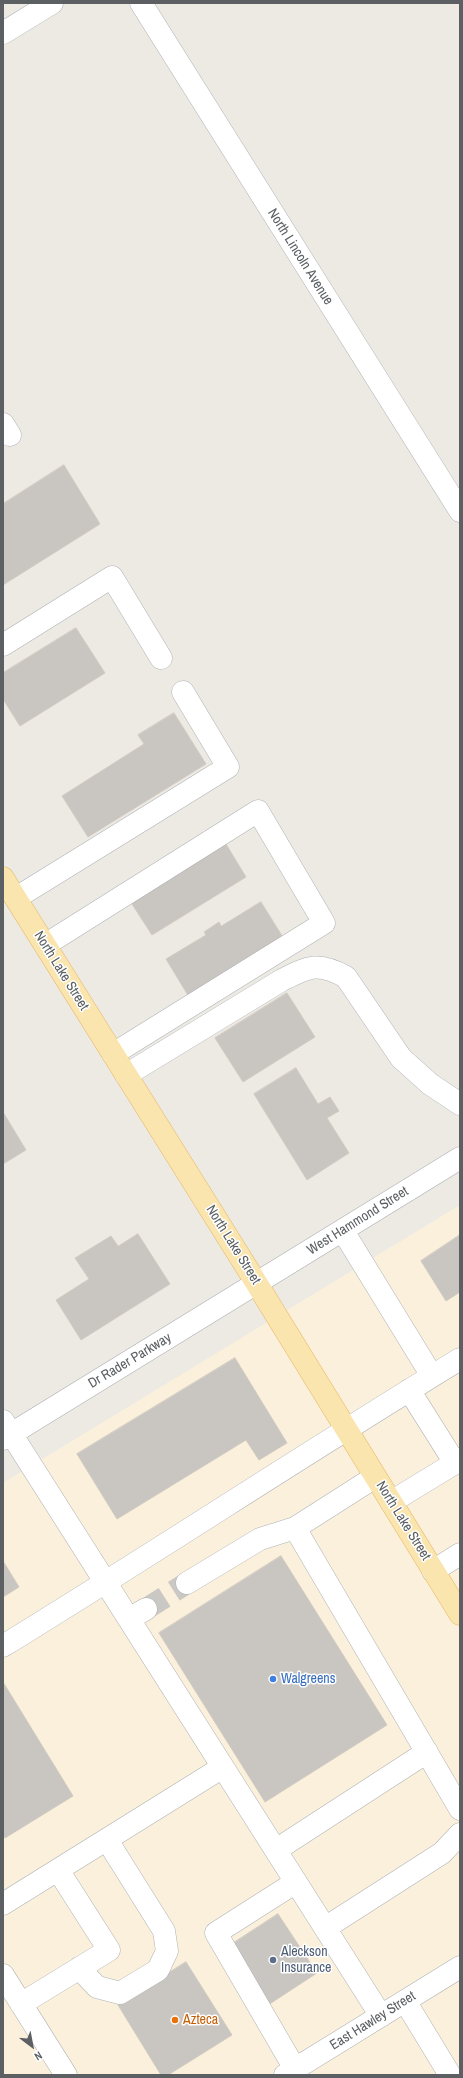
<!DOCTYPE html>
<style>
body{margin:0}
#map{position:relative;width:463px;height:2078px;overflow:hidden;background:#edeae4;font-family:"Archivo Narrow",sans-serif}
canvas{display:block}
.frame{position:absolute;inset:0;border:4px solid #5c6063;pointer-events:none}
.north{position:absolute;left:12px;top:2026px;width:40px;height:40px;-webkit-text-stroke:3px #fff;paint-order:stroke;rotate:148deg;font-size:11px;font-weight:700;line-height:16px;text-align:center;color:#5c6063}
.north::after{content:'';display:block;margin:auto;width:14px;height:18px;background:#5c6063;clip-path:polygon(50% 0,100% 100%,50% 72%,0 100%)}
</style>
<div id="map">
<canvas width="463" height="2078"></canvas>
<div class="frame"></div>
<div class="north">N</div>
</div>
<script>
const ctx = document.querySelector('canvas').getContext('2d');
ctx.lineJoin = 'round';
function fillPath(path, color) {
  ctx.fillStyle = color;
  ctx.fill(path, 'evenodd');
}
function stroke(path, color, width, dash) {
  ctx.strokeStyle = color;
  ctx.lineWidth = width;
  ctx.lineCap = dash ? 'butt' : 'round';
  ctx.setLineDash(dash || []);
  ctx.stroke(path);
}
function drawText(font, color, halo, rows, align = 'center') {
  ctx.font = font + ' "Archivo Narrow",sans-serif';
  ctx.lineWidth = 3;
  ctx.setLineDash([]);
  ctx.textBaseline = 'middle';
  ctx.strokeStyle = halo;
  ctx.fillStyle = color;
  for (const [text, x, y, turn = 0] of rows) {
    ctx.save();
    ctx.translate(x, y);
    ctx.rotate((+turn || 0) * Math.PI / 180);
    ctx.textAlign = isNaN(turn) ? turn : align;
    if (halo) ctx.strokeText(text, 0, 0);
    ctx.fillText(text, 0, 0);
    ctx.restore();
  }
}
fillPath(new Path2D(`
 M460 1205V2075H3V1483Z`), '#fbf0db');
const building = new Path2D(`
 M64 465 100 524 3 585V504Z
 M76 628 105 673 20 726 3 699V673Z
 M174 713 206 764 88 837 62 796 144 744 138 735Z
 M223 839 246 877 152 935 128 898Z
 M261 902 284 939 189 997 166 959 206 935 204 932 219 922 221 926Z
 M287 993 315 1037 243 1082 215 1038Z
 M296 1068 318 1104 330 1097 339 1111 327 1118 349 1153 307 1180 254 1094Z
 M3 1112 26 1150 3 1164Z
 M138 1234 170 1284 81 1340 56 1300 89 1279 75 1258 111 1236 118 1246Z
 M460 1235V1292L446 1301 421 1261Z
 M235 1358 287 1443 259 1460 246 1440 117 1519 77 1454Z
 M281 1556 387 1725 265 1802 159 1633Z
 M3 1561 19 1587 3 1597Z
 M3 1682 73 1796 5 1838 3 1835Z
 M278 1914 317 1973 268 2005 229 1946Z
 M186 1962 232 2035 168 2075H161L118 2005Z`);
fillPath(building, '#c9c5c0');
stroke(building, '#d1cbc2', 1);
stroke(new Path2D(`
 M146 1609 187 1583`), '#c9c8c4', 22, [22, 11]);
const minor = new Path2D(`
 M141 3 460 511
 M3 33 52 3
 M3 424 10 435
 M3 645 112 577 161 658
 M16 898 228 767 183 692
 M45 945 258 811 324 923 113 1054
 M126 1075 282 980C308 967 318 961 346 977L401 1058 430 1084 460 1104
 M343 1231 432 1376
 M3 1421 381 2016
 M3 1439 460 1158
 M391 1502 455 1463 409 1390
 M295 1528 460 1809
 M433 1571 460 1554
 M187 1583 260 1539 295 1528 375 1477
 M129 1619 146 1609
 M3 1646C156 1552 306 1453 460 1359
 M276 1850 427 1752
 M3 1904 223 1767
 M325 1928 442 1853 460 1834
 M79 1968 97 1987 120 1993 158 1970 167 1951 164 1931 107 1840
 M3 1975 66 2075
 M405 2001 450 2075
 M21 2004 109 1950 58 1870
 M295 2069 216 1933 296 1882
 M285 2075 460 1967`);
const major = new Path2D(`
 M3 878 257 1284 460 1614`);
stroke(minor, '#afb2b5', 23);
stroke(major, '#e7b563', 23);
stroke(minor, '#fff', 22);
stroke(major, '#f9e5ad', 22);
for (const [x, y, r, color] of [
 [273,1679,4,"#3f7fe0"],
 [273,1960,4,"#5c6f8a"],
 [175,2020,4,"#e8710a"]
]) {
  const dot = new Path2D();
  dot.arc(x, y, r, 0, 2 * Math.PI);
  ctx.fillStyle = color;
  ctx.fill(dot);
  stroke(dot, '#fff', 1.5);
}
drawText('14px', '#5c6063', '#fff', [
 ["North Lincoln Avenue",300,257,58],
 ["North Lake Street",61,971,58],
 ["West Hammond Street",358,1221,-32],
 ["North Lake Street",233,1245,58],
 ["Dr Rader Parkway",130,1361,-31],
 ["North Lake Street",403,1521,58],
 ["East Hawley Street",373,2021,-32]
]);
drawText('14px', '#366cbe', '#fff', [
 ["Walgreens",281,1679]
], 'left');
drawText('14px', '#4e5e75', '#fff', [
 ["Aleckson",281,1952],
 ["Insurance",281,1968]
], 'left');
drawText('14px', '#c56008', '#fff', [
 ["Azteca",183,2020]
], 'left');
</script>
